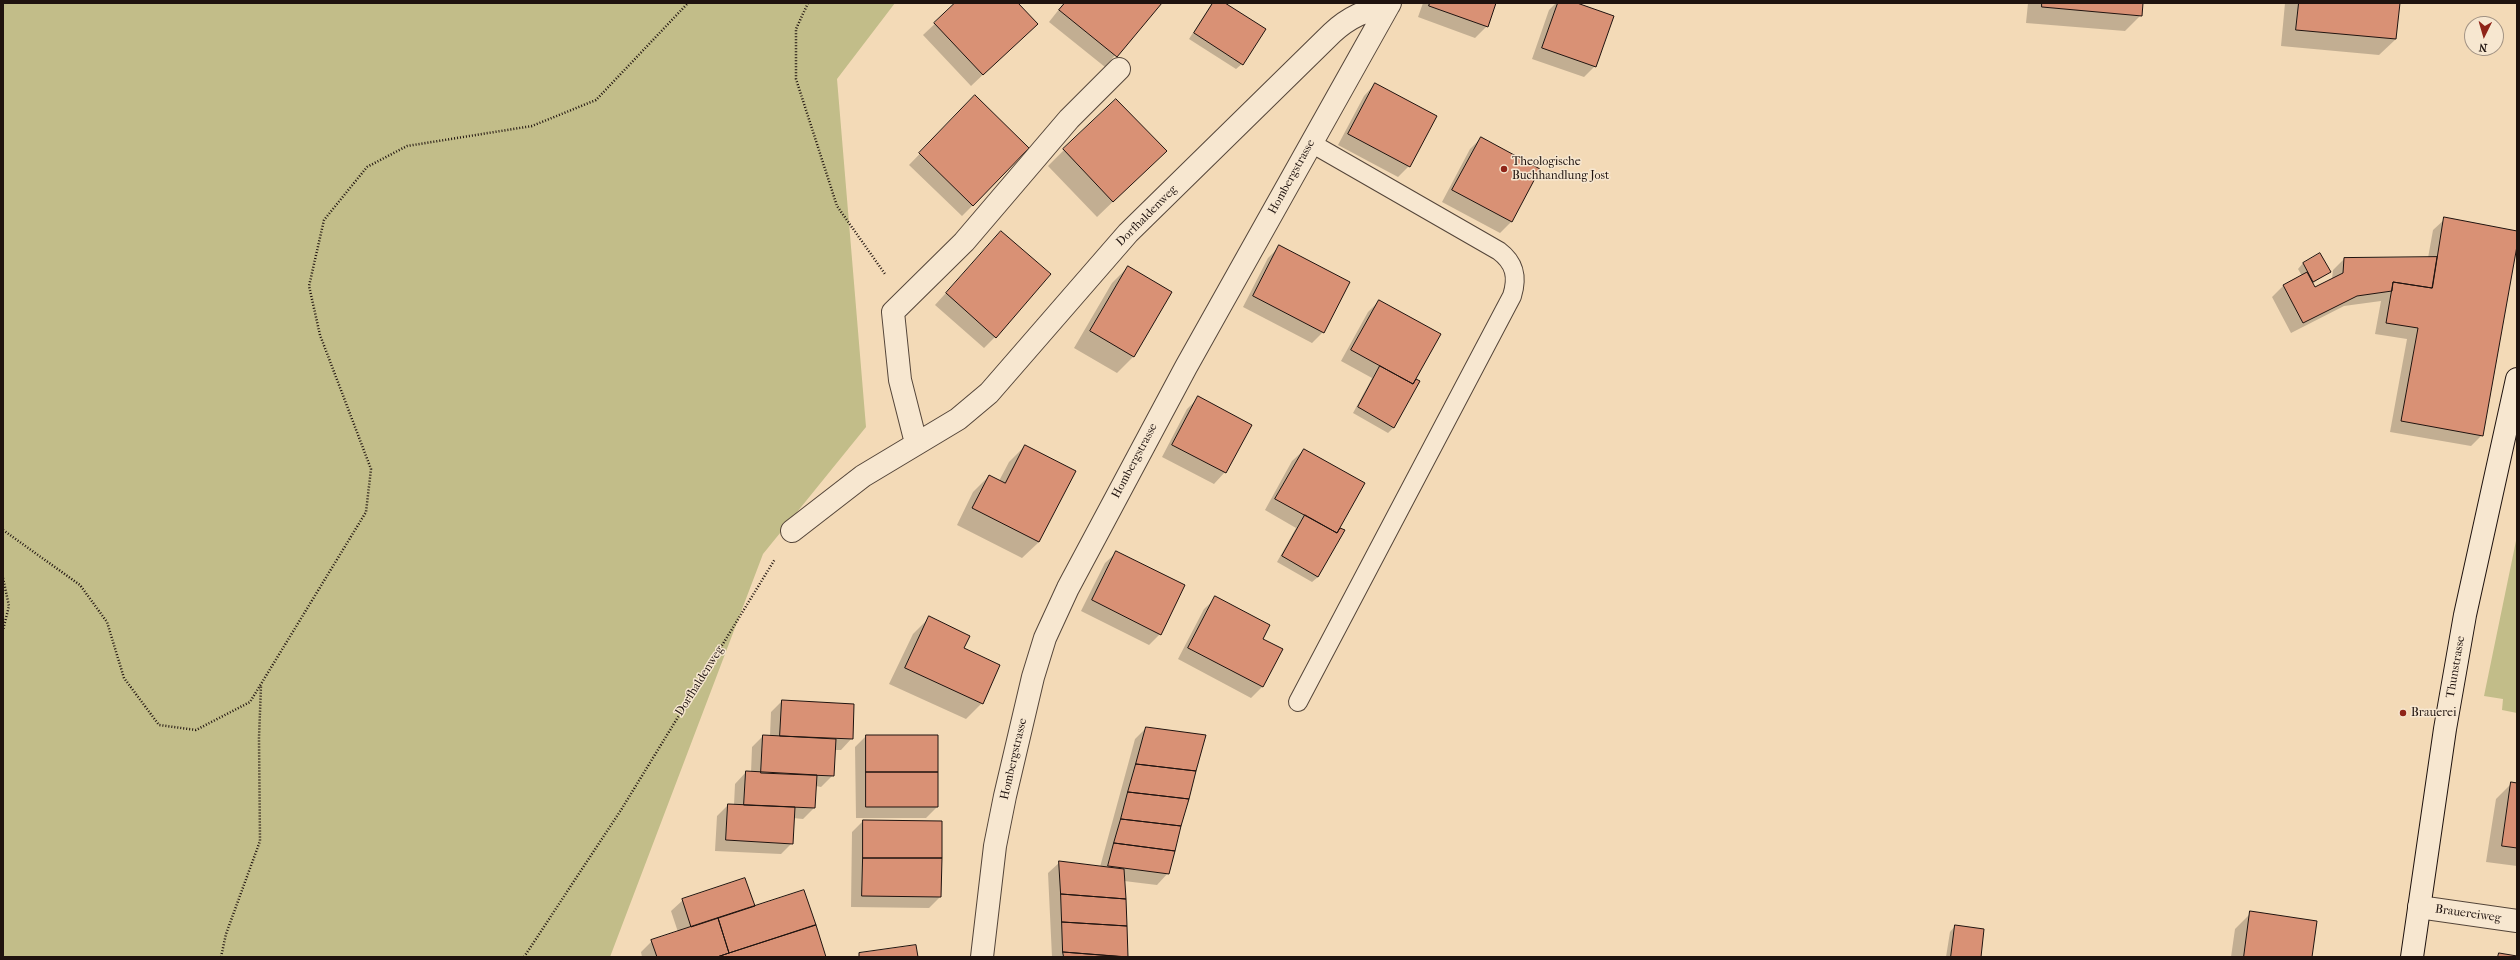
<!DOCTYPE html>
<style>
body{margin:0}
#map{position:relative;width:2520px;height:960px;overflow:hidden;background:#f3dab7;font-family:"IM FELL French Canon",serif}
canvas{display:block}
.frame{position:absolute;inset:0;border:4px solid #1f130f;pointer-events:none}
.north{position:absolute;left:2464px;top:16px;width:40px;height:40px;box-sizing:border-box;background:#f7e7d0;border:1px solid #a19283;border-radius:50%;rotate:185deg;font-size:11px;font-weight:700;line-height:16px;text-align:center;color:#1f130f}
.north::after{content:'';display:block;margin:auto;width:14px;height:18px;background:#8f2418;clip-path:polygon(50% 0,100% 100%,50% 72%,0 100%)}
</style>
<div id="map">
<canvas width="2520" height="960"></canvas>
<div class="frame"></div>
<div class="north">N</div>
</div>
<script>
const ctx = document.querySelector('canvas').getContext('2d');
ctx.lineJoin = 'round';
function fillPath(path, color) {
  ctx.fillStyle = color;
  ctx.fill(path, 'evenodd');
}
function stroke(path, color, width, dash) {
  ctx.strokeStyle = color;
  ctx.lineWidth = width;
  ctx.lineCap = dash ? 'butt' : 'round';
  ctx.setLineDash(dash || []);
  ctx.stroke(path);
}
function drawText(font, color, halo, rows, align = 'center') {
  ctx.font = font + ' "IM FELL French Canon",serif';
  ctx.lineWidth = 3;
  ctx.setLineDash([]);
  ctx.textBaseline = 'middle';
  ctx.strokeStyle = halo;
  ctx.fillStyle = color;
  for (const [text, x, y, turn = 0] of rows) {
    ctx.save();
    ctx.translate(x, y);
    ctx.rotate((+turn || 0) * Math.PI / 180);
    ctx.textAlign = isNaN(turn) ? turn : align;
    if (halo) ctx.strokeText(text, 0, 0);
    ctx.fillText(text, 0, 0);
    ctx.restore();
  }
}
fillPath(new Path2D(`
 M3 3H895L837 79 866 427 763 554 610 957H3Z
 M2517 536V713L2502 710 2503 699 2484 696Z`), '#c2bd89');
fillPath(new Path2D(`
 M957 3H1017L1025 35 971 86 923 35Z
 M1064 3H1160L1105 67 1049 22Z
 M1212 3H1224L1242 64 1236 69 1189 39Z
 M1423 3H1495L1487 26 1475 38 1418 17Z
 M1556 3H1574L1595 66 1584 77 1532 59 1549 10Z
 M2028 3H2142L2141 15 2125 31 2026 23Z
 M2285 3H2399L2396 39 2379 55 2281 46Z
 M1375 84 1409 166 1398 177 1338 145 1364 96Z
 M964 108 973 205 962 216 909 165Z
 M1481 138 1539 170 1511 222 1500 233 1442 202 1470 149Z
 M1064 150 1149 167 1097 217 1048 166Z
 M2445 219 2517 232 2482 435 2471 446 2390 432 2407 339 2375 334 2381 301 2344 306 2291 333 2272 297 2283 286 2302 276 2298 269 2303 263 2329 272 2312 284 2315 288 2332 279 2333 270 2344 259 2428 258 2433 230Z
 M1001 232 995 337 984 348 935 305Z
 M1280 246 1323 332 1312 343 1243 307 1268 258Z
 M1128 267 1171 292 1133 357 1117 373 1074 348 1112 283Z
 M1379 301 1440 334 1412 383 1416 380 1394 427 1388 433 1353 413 1372 378 1341 361 1368 312Z
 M1198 398 1225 472 1214 484 1162 457 1187 409Z
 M1025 446 1039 542 1022 558 957 525 973 492 989 476 999 481 1009 462Z
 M1304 450 1336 533 1340 529 1318 577 1312 582 1277 562 1296 528 1265 510 1292 461Z
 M1117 552 1160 634 1149 645 1081 611 1105 563Z
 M1216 598 1262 640 1263 686 1251 698 1178 659 1204 609Z
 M929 618 963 648 982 703 966 719 889 684 913 634Z
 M782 701 852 738 841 750H834L833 775 821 787 816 786 814 808 803 819 793 818 792 843 781 854 715 851 717 816 728 805H734L735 784 746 772 751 773 752 747 763 736H770L771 712Z
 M1146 728 1168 873 1157 885 1124 881 1127 957H1052L1048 873 1060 862 1100 867 1135 739Z
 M866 736 937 807 926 818H856L855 747Z
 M2512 783 2517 784V866L2486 862 2496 799Z
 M863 821 940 897 929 908 851 907 852 832Z
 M683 900 754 908 825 957H642L641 952 652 941 678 932 671 911Z
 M2251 913 2311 957H2231L2235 929Z
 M1955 926 1980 957H1946L1950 932Z`), '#0003');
const building = new Path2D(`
 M955 3H1018L1038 24 983 75 934 23Z
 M1065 3H1162L1117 57 1059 10Z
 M1213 3H1225L1266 29 1243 65 1194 33Z
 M1430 3H1496L1488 27 1429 6Z
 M1558 3H1577L1614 16 1596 67 1542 48Z
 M2042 3H2143L2142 16 2042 7Z
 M2299 3H2400L2396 39 2296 30Z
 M1375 83 1437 116 1410 167 1348 134Z
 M975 95 1029 148 973 206 919 153Z
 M1116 99 1167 151 1113 202 1063 149Z
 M1481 137 1540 169 1512 222 1452 190Z
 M2444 217 2517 231V246L2483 436 2401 421 2418 328 2386 323 2393 282 2432 288Z
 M1001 231 1051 274 996 338 946 293Z
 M1279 245 1350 282 1324 333 1253 296Z
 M2320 253 2331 272 2313 282 2303 263Z
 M2437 257 2432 288 2393 282 2392 291 2357 296 2303 323 2283 285 2307 272 2315 287 2343 273 2344 258Z
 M1128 266 1172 292 1134 357 1090 331Z
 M1379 300 1441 334 1413 384 1351 350Z
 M1380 366 1413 384 1416 379 1420 381 1394 428 1358 407Z
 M1198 396 1252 425 1226 473 1172 445Z
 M1025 445 1076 471 1039 542 972 508 989 475 1005 483Z
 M1304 449 1365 483 1337 533 1275 499Z
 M1305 515 1337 533 1340 528 1345 530 1318 577 1282 556Z
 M1116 551 1185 585 1161 635 1092 600Z
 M1215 596 1270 625 1263 639 1283 649 1263 687 1188 648Z
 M929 616 970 636 964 648 1000 665 983 704 905 668Z
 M782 700 854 704 853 739 780 736Z
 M1146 727 1206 735 1196 771 1136 764Z
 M763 735 836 739 834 776 761 773Z
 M866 735H938V772H866Z
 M1136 764 1196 771 1189 799 1128 792Z
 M746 771 817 775 815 808 744 805Z
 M866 772H938V807H866Z
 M2511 782 2517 783V848L2502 846Z
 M1128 792 1189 799 1181 826 1121 819Z
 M728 804 795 807 793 844 726 840Z
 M1121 819 1181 826 1175 851 1114 843Z
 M863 820 942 821V858H863Z
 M1114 843 1175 851 1169 874 1108 866Z
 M863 858H942L941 897 862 896Z
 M1059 861 1124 869 1126 899 1061 894Z
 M745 878 755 906 691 927 682 899Z
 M804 890 816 925 729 953 718 918Z
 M1061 894 1126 899 1127 926 1062 922Z
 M2250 911 2317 921 2312 957H2244Z
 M718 918 729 953 717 957H657L651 940Z
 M1062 922 1127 926 1128 957 1063 952Z
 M816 925 826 957H717L729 953Z
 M1955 925 1984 929 1981 957H1951Z
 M916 945 918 957H859V953Z
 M1063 952 1125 957H1064Z
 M2499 953 2517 956V957H2498Z`);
fillPath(building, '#d99175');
stroke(building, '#1f130f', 1);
const service = new Path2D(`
 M1298 702 1512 296C1518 277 1515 263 1499 251L1311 143`);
const minor = new Path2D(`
 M916 443 900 380 893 312 964 242 1069 119 1119 69
 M792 531 863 476 958 419 989 393 1128 233 1332 33C1349 17 1366 10 1389 5
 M2419 907 2517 921
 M982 957 995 846 1005 796 1033 677 1045 638 1068 588 1186 367 1390 3`);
const secondary = new Path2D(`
 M2412 957 2445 729 2465 615 2517 379`);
stroke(service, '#544539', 20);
stroke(minor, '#544539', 24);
stroke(secondary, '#1f130f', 24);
stroke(new Path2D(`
 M808 3 796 29V79L837 206 885 274
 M3 530 80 585 107 622 124 678 159 725 196 730 250 702 366 512 371 469 320 335 309 286 324 220 367 167 407 146 532 126 596 100 688 3
 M3 578 9 606 3 630
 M221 957 226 934 260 841 259 738 261 685
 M524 957 621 810 775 559`), '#1f130f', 2.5, [1, 2]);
stroke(service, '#f7e7d0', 18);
stroke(minor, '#f7e7d0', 22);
stroke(secondary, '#f7e7d0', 22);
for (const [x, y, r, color] of [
 [1504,169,4,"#8f2418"],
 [2403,713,4,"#8f2418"]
]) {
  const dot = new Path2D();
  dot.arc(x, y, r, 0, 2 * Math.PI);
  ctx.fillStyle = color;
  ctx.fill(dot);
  stroke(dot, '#f7e7d0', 1.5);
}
drawText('12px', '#1f130f', '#f7e7d0', [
 ["Theologische",1512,162],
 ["Buchhandlung Jost",1512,176],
 ["Brauerei",2411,713]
], 'left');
drawText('12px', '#1f130f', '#f7e7d0', [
 ["Hombergstrasse",1292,177,-61],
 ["Dorfhaldenweg",1147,216,-45],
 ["Hombergstrasse",1135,461,-62],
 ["Thunstrasse",2456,667,-80],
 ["Dorfhaldenweg",700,681,-58],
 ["Hombergstrasse",1014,759,-77],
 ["Brauereiweg",2468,914,8]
]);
</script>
